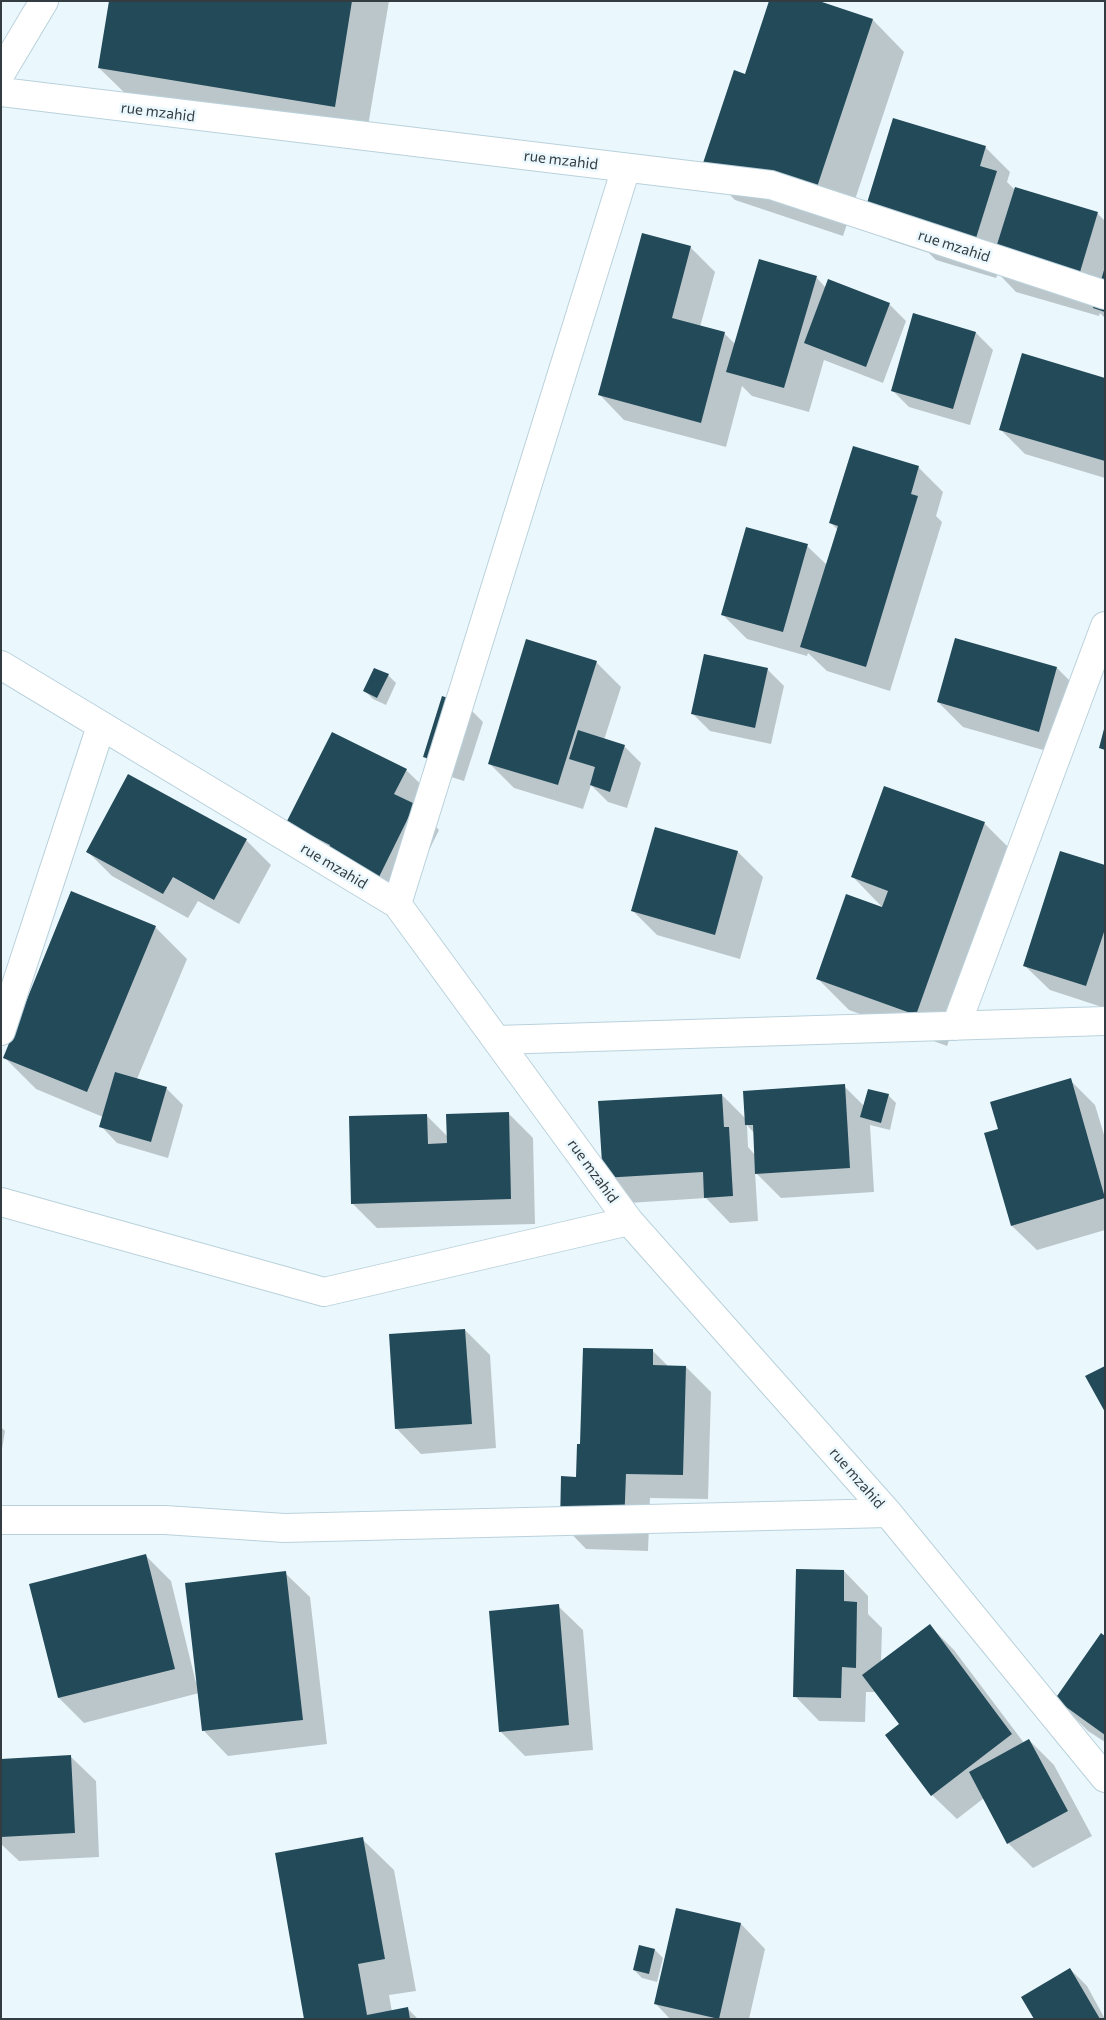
<!DOCTYPE html>
<style>
body{margin:0}
#map{position:relative;width:1106px;height:2020px;overflow:hidden;background:#eaf8fe;font-family:Commissioner,sans-serif}
canvas{display:block}
.frame{position:absolute;inset:0;border:2px solid #333c40;pointer-events:none}
</style>
<div id="map">
<canvas width="1106" height="2020"></canvas>
<div class="frame"></div>
</div>
<script>
const ctx = document.querySelector('canvas').getContext('2d');
ctx.lineJoin = 'round';
function fillPath(path, color) {
  ctx.fillStyle = color;
  ctx.fill(path, 'evenodd');
}
function stroke(path, color, width, dash) {
  ctx.strokeStyle = color;
  ctx.lineWidth = width;
  ctx.lineCap = dash ? 'butt' : 'round';
  ctx.setLineDash(dash || []);
  ctx.stroke(path);
}
function drawText(font, color, halo, rows, align = 'center') {
  ctx.font = font + ' Commissioner,sans-serif';
  ctx.lineWidth = 5;
  ctx.setLineDash([]);
  ctx.textBaseline = 'middle';
  ctx.strokeStyle = halo;
  ctx.fillStyle = color;
  for (const [text, x, y, turn = 0] of rows) {
    ctx.save();
    ctx.translate(x, y);
    ctx.rotate((+turn || 0) * Math.PI / 180);
    ctx.textAlign = isNaN(turn) ? turn : align;
    if (halo) ctx.strokeText(text, 0, 0);
    ctx.fillText(text, 0, 0);
    ctx.restore();
  }
}
fillPath(new Path2D(`
 M110 1H389L366 138 131 99 99 68Z
 M815 1 873 20 904 52 843 236 735 200 703 168Z
 M985 147 1010 172 1007 182 1015 190 1097 213 1105 221V318L1100 313 1099 316 1016 292 998 273 996 278 936 260 929 253 889 240 865 216Z
 M690 247 715 272 700 327 724 333 735 344 816 277 826 288 889 304 906 321 883 383 824 360 809 412 752 396 742 386 726 447 624 420 600 395Z
 M914 315 976 333 993 350 970 425 909 407 892 390Z
 M1105 379V478L1025 454 1001 430Z
 M918 467 943 492 936 516 942 522 890 691 827 671 808 653 807 656 747 639 722 614 807 546 827 565 838 530 831 523Z
 M956 639 1057 668 1082 693 1064 756 963 727 938 702Z
 M596 662 621 687 604 740 624 746 641 763 627 808 608 802 591 785 583 809 514 788 489 763Z
 M767 669 784 686 771 744 710 731 693 714Z
 M388 675 396 683 386 705 373 699 365 691Z
 M466 705 483 722 464 781 442 774 425 757Z
 M406 770 431 794 422 813 439 830 404 901 287 823Z
 M984 823 1016 855 947 1046 849 1010 817 978 884 909 853 877Z
 M656 829 738 852 763 877 740 959 657 935 632 910Z
 M246 840 271 865 239 924 198 901 188 918 112 876 87 851Z
 M1105 867V1008L1050 990 1025 966Z
 M155 927 187 959 137 1079 166 1088 183 1105 168 1158 117 1143 101 1126 103 1117 36 1089 5 1058Z
 M1070 1080 1095 1105 1105 1138V1230L1037 1250 1012 1226 986 1134 999 1130Z
 M844 1086 864 1106 888 1095 896 1103 890 1130 870 1125 874 1192 781 1198 755 1172 758 1221 730 1223 706 1198 629 1203 604 1178 722 1095 746 1119ZM747 1125 754 1133 755 1155 748 1147Z
 M508 1113 533 1138 535 1224 377 1228 352 1203 426 1115 448 1137Z
 M465 1330 490 1355 496 1448 421 1454 397 1429 390 1336Z
 M653 1351 668 1366 686 1367 711 1392 708 1499 650 1498 648 1551 586 1549 562 1524 577 1478 581 1445Z
 M1 1427 5 1431 1 1455Z
 M146 1556 171 1581 196 1683 285 1573 310 1597 327 1744 228 1756 204 1731 199 1693 84 1723 59 1698 31 1585Z
 M844 1571 868 1596V1614L882 1628 881 1663 930 1626 954 1650 1024 1743 1029 1740 1054 1765 1092 1836 1033 1868 1008 1843 984 1798 957 1819 932 1795 901 1725 876 1692H866L865 1722 819 1721 795 1696Z
 M558 1606 583 1630 593 1750 525 1756 500 1731Z
 M1105 1637V1742L1088 1731 1056 1699Z
 M71 1757 96 1781 99 1857 19 1861 1 1844V1761Z
 M362 1839 394 1870 416 1991 389 1995 392 2012 408 2009 418 2019H305Z
 M741 1924 765 1949 749 2019H670L655 2003Z
 M655 1950 663 1958 657 1982 642 1978 634 1970Z
 M1070 1969 1087 1986 1105 2019H1035Z`), '#0003');
fillPath(new Path2D(`
 M109 1H352L335 107 98 68Z
 M769 1H819L873 19 811 205 701 169 734 70 745 74Z
 M893 118 986 146 980 166 997 171 971 254 863 216Z
 M1015 187 1098 212 1074 292 990 267Z
 M642 233 691 246 672 318 725 332 701 423 598 395Z
 M759 259 817 276 784 388 726 372Z
 M1104 270H1105V312L1093 308Z
 M828 279 890 303 866 367 804 343Z
 M913 313 976 332 953 409 891 391Z
 M1022 353 1105 378V461L999 430Z
 M853 446 919 466 911 494 918 496 866 667 800 647 838 526 829 523Z
 M746 527 808 544 783 632 721 615Z
 M955 638 1057 667 1039 732 937 702Z
 M526 639 597 661 558 785 488 764Z
 M704 654 768 668 755 728 691 714Z
 M374 668 389 674 377 698 363 691Z
 M442 696 466 704 448 765 423 757Z
 M1104 729H1105V750L1099 748Z
 M578 730 625 745 610 792 590 785 595 767 569 759Z
 M332 732 407 769 394 794 415 804 379 877 327 852 330 845 286 823Z
 M128 774 247 839 214 900 173 877 163 894 86 852Z
 M884 786 985 822 916 1015 816 979 846 894 882 907 888 891 851 877Z
 M655 827 738 851 715 935 631 911Z
 M1060 851 1105 865V929L1086 986 1023 966Z
 M71 891 156 926 87 1092 3 1058Z
 M115 1072 167 1087 151 1142 99 1127Z
 M1071 1078 1105 1198 1011 1226 984 1133 998 1129 990 1102Z
 M845 1084 850 1168 755 1174 753 1125H745L743 1091Z
 M868 1089 889 1094 881 1123 860 1117Z
 M722 1094 724 1127H729L733 1196 704 1198 703 1172 603 1178 598 1101Z
 M509 1112 511 1199 351 1204 349 1116 427 1114 428 1144 447 1143 446 1114Z
 M465 1329 472 1424 395 1429 389 1334Z
 M583 1348 653 1349V1365L686 1366 683 1475 626 1474 624 1526 560 1525 561 1476 576 1477 577 1444H580Z
 M1105 1366V1412L1085 1376Z
 M146 1554 175 1669 58 1698 29 1584Z
 M796 1569 844 1570V1601L857 1602 856 1668 842 1667 841 1698 793 1697Z
 M286 1571 303 1720 202 1731 185 1583Z
 M559 1604 569 1725 499 1732 489 1611Z
 M930 1624 1012 1734 931 1796 885 1735 899 1724 862 1675Z
 M1101 1633 1105 1636V1735L1055 1699Z
 M1029 1739 1068 1811 1007 1844 969 1772Z
 M71 1755 75 1833 1 1837V1759Z
 M363 1837 385 1959 358 1964 367 2015 408 2007 410 2019H304L275 1853Z
 M676 1908 741 1923 719 2019 654 2004Z
 M639 1945 655 1949 649 1974 633 1970Z
 M1070 1968 1100 2019H1034L1021 1997Z`), '#234a59');
const street = new Path2D(`
 M1 73 44 1
 M1 92 771 185 1105 295
 M1 665 397 904 629 1221 888 1513 1105 1778
 M397 904 626 168
 M956 1026 1105 626
 M1 1031 101 726
 M497 1040 1105 1021
 M1 1202 324 1292 629 1221
 M1 1520H165L284 1528 888 1513`);
stroke(street, '#bad1db', 30);
stroke(street, '#fff', 28);
drawText('15px', '#333c40', '#eaf8fe', [
 ["rue mzahid",158,112,7],
 ["rue mzahid",561,160,7],
 ["rue mzahid",954,246,18],
 ["rue mzahid",334,866,31],
 ["rue mzahid",593,1171,54],
 ["rue mzahid",857,1478,49]
]);
</script>
